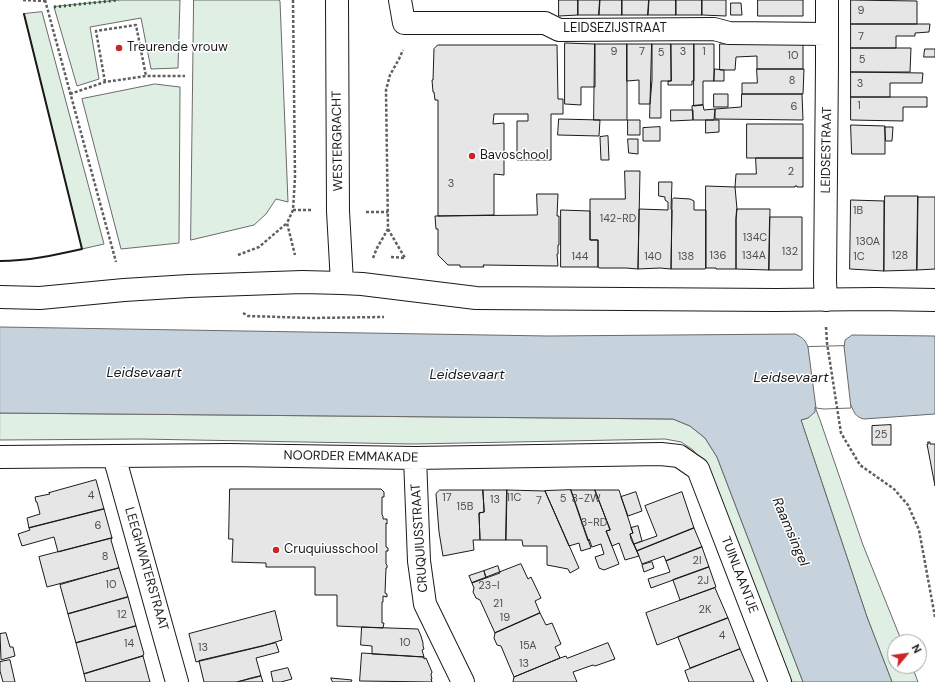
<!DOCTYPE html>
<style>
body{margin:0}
#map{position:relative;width:935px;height:682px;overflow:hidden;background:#fff;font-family:"DM Sans",sans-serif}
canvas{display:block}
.north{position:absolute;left:887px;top:634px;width:40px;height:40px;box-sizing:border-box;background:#fff;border:1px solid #a3a3a3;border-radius:50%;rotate:61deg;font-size:11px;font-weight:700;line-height:16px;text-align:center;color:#1a1a1a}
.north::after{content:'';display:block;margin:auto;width:14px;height:18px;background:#c62828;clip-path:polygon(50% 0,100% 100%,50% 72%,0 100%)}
</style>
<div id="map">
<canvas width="935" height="682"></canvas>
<div class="north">N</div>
</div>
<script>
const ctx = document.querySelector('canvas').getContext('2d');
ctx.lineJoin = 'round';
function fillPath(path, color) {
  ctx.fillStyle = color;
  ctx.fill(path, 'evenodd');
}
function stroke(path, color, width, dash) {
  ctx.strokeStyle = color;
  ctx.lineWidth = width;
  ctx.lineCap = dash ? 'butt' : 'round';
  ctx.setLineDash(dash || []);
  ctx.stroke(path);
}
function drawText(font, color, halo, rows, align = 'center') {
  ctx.font = font + ' "DM Sans",sans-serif';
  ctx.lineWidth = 3;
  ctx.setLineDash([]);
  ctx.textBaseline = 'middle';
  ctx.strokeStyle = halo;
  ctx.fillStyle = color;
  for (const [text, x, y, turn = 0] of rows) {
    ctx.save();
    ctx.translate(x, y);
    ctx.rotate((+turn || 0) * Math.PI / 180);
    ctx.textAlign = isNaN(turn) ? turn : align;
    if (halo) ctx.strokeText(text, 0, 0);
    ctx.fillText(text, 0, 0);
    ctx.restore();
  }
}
const green = new Path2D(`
 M119 0H180L178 68 151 69 141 18 90 27 99 79 77 86 54 7Z
 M194 0H278L280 1 288 202 276 199 266 214 254 225 191 240Z
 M42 12 104 244 82 249 24 14Z
 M155 84 180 87 179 243 121 249 82 99Z
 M815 407 820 420 863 545 902 642H895V666H912L918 682H892L867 617 801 420 808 418Z
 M0 413 673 419 690 426 705 438 717 457 803 682H792L703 463 693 450 681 442 665 439 413 444 140 439 0 440Z`);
fillPath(green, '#e0efe3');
stroke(green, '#6a6a6a', 1);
const water = new Path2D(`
 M0 327 548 336 795 334C804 338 805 340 809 349L844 348 845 340 852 335 935 336V414L864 419C855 417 854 412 851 405L815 407V412L808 418 801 420 867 617 892 682H803L717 457 705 438 690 426 673 419 0 413Z`);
fillPath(water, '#c6d2dc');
stroke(water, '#6a6a6a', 1);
const pier = new Path2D(`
 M844 346 851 408 824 409 816 408 808 347Z`);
fillPath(pier, '#fff');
stroke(pier, '#6a6a6a', 1);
const building = new Path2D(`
 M559 0H578V15L559 16Z
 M578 0H600L599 15H578Z
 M600 0H622V15H599Z
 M622 0H649L648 15H622Z
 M649 0H676V15H648Z
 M676 0H702V15H676Z
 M702 0H726V16L702 15Z
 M758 0H803V16H758Z
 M851 0 917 1V24H851Z
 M731 3H741L742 15H731Z
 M851 24H930L929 32 915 33V36H896V48H851Z
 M565 43 595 44V87H581V105L565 104Z
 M595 44H627V120H594Z
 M627 44H652V80L650 104H639V80L627 81Z
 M652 44H671V81H661V118H650Z
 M671 44H694V81H692V85H668V81H671Z
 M694 44H714V81H703V105L694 106Z
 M720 44H803V69H757V56L736 57 735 70H720Z
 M438 45H557L558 99H563V114H551V160H517V121H528V114H494L493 124 504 123V175L494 174V215L438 216V100H435L434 92H433L432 80H433L434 49Z
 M851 48H911L910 72H851Z
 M925 49H935V57H924Z
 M715 69 724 70V81H714Z
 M757 69H804L803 94H742V83H757Z
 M851 72 923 73 922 83H890V97H851Z
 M714 94H728V107H714Z
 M742 94H802L803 120 715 119V109L741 107Z
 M851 97H927V107H903V121L851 120Z
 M703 105 704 110 715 109 714 120H693L692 106Z
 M671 110H693V120L671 121Z
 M559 119 600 120 599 136 558 135Z
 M628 120H640V135H628Z
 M706 120H719V132L706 133Z
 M747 124H803V158H747Z
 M851 125 885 126V154H852Z
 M660 127V141H643V128Z
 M885 127H893L892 141H886Z
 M608 136 609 160H601L600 137Z
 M628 139H638V154L629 153Z
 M756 158H803V187H797V186H795V187H735L736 174H756Z
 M625 171H640L638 269 626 268H599L598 267V240H590V199H625Z
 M659 182H672L671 209 672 210 671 269 660 268 638 269 639 209 668 210V202L665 200V197L659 196Z
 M706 186 735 187 737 209 736 219V269H716V268H706Z
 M537 194H558L557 216H559V245H558V254H557L558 266 483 265 484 267H460V265H448L438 255V229H436L435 216 537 215Z
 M885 196H918L917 270 884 271Z
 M918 197H935V269L917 270Z
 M674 198 690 199 694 201V210H706V268L705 269H671L672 200Z
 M851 200 884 201V271L850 269Z
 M737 209H770L769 270 736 269V219Z
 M561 210 590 211V240H598V267H561Z
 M770 217H802V270H769Z
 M891 425V445H872V426Z
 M928 442H930V444H935V486L927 444H928Z
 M96 480 104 509 29 528 27 518 40 514 37 502H36L35 497 50 494 49 493Z
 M230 489H381L384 492V497H382V515L383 516V519H387V524L386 523V547L388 548V551H386V564L387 565V568H386L385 593 387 594V597L383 596V602H382V623H384L383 628 337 626V595H315V567H266V563L232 562 233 539H229Z
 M440 490H483L484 512 479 513 480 540H473L474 550 443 556 439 532 436 494Z
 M483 490H507L506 540H480L479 513 484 512Z
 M507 490 545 491 579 568 570 573 568 569 547 565V546H523L522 540H506Z
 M571 490H595L610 530 606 531 607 533 619 564 604 570 599 568 595 557 604 554 601 544 592 547 589 539 588 540Z
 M571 490 591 548 581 551 579 543 569 546 545 491Z
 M595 490H619L633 533 630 534 631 539 639 556 625 560 619 543 612 546 606 531 610 530Z
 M636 492 642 511 628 516 621 497Z
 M682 492 694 528 637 551 634 544 657 536 645 506Z
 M104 509 112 538 58 552 54 537 22 546 18 534 30 530 29 528Z
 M638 526 642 541 634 544 630 534 633 533 631 528Z
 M694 528 702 547 666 561 664 556 642 564 637 551Z
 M112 538 111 540 119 568 47 587 39 557Z
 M702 547 709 567 651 588 648 579 670 572 666 561Z
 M652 562 654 568 644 572 642 565Z
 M521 564 528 579 531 577 541 598 535 601 540 613 495 633 480 600 476 598 473 592 474 588 472 583Z
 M498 566 500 573 486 578 484 571Z
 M709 567 716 587 680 600 673 580Z
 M119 568 128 597 68 614 60 585Z
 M484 571 486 578 472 583 469 576Z
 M715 588 728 618 657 645 646 613Z
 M128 597 136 626 76 643 68 614Z
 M275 611 282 640 263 646 196 662 189 634Z
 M540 613 546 625 552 623 561 644 555 647 560 658 514 677 501 646 497 645 494 638 495 633Z
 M728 618 740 649 690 668 678 637Z
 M136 626 144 654 143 655V656L84 674 76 643Z
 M362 627 418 629 421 636 423 643V646L424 649 422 650 424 657 372 654V646L361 645Z
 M6 633 10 647H13L15 656 1 660 0 634Z
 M276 643 279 652 256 658 261 676 237 682H204L199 661Z
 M608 643 615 659 595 666 593 665 573 672 577 682H513L514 677 560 658 566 656 567 658Z
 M740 649 754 682H689L685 671Z
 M362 653 424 657V659L426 658 432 672 431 675 432 679H431L432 682 360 681Z
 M143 656 150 682H86L84 674Z
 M10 660 15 682H3L0 671V662Z
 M288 668 292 679 281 682H273L271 672Z
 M261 676 263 682H237L251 678Z
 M331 678 352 680 351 682H333Z`);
fillPath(building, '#e6e6e6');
stroke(building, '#1a1a1a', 1);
const street = new Path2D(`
 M400 0 404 23H545L559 30 714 29 729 33 827 34
 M826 300 825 281 827 64V0
 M114 456 177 682
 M0 457 229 455 415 458 661 454 679 456 698 469 780 682
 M415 458 419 561 425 604 463 682`);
const secondary = new Path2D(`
 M337 0 338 211 342 283
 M0 297 40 298 124 290 189 286 302 282 342 283 362 284 476 298 776 300 877 299 935 300`);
stroke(street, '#1a1a1a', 24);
stroke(secondary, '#1a1a1a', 24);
stroke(new Path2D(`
 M23 0 45 1
 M45 0 116 262
 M293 0 295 177 293 210 287 223 295 255
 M105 82 96 31 136 25 146 76
 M70 94 105 82 146 76H185
 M293 210H311
 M366 212H388
 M388 229 405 258
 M238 255 259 247 287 223
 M391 257 405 258
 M373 258 377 248 388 229 386 90 390 75 399 59 403 50
 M243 313 248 316 312 318 384 317
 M826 327 827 343 841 433 860 465 894 489 908 505 919 530 935 617`), '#5f5f5f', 2.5, [3, 2]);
stroke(street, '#fff', 22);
stroke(secondary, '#fff', 22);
stroke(new Path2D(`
 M54 7 119 0`), '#2b5a34', 3, [2, 3]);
stroke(new Path2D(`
 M0 261C28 261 55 255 82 249L24 14`), '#1a1a1a', 2);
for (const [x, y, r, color] of [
 [119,48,4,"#c62828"],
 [472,156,4,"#c62828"],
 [276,550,4,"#c62828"]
]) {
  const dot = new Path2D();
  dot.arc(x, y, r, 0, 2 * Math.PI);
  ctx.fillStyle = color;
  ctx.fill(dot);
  stroke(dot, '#fff', 1.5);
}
drawText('11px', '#4d4d4d', null, [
 ["9",861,11],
 ["7",861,37],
 ["9",614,52],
 ["7",642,52],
 ["3",683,52],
 ["1",704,52],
 ["5",661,53],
 ["10",793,56],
 ["5",862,60],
 ["8",792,81],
 ["3",860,84],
 ["1",859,106],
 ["6",794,107],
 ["2",791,172],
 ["3",451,184],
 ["1B",858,211],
 ["142-RD",618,219],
 ["134C",755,238],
 ["130A",868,242],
 ["132",790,252],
 ["136",718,256],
 ["134A",754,256],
 ["128",900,256],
 ["144",580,257],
 ["140",653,257],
 ["138",686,257],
 ["1C",859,257],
 ["25",881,435],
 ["4",91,496],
 ["17",447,498],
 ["11C",514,498],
 ["5",563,499],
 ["3-ZW",586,499],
 ["13",495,500],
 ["7",539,501],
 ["15B",465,507],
 ["3-RD",594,523],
 ["6",98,526],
 ["8",105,557],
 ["2I",697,561],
 ["2J",703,581],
 ["10",111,585],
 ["23-I",489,586],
 ["21",498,604],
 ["2K",705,610],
 ["12",122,615],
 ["19",505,618],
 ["4",722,636],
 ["10",405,643],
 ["14",129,644],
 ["15A",528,646],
 ["13",203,648],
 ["13",524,664]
]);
drawText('13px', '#1a1a1a', '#fff', [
 ["LEIDSEZIJSTRAAT",615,29],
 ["WESTERGRACHT",338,141,-91],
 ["LEIDSESTRAAT",827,150,-89],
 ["NOORDER EMMAKADE",351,457,1],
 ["CRUQUIUSSTRAAT",420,538,-94],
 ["LEEGHWATERSTRAAT",146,569,74],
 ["TUINLAANTJE",739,575,69]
]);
drawText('13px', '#1a1a1a', '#fff', [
 ["Treurende vrouw",127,48],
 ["Bavoschool",480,156],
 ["Cruquiusschool",284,550]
], 'left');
drawText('italic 14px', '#1a1a1a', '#fff', [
 ["Leidsevaart",144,373],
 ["Leidsevaart",467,375],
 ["Leidsevaart",791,378],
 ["Raamsingel",790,532,67]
]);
</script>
